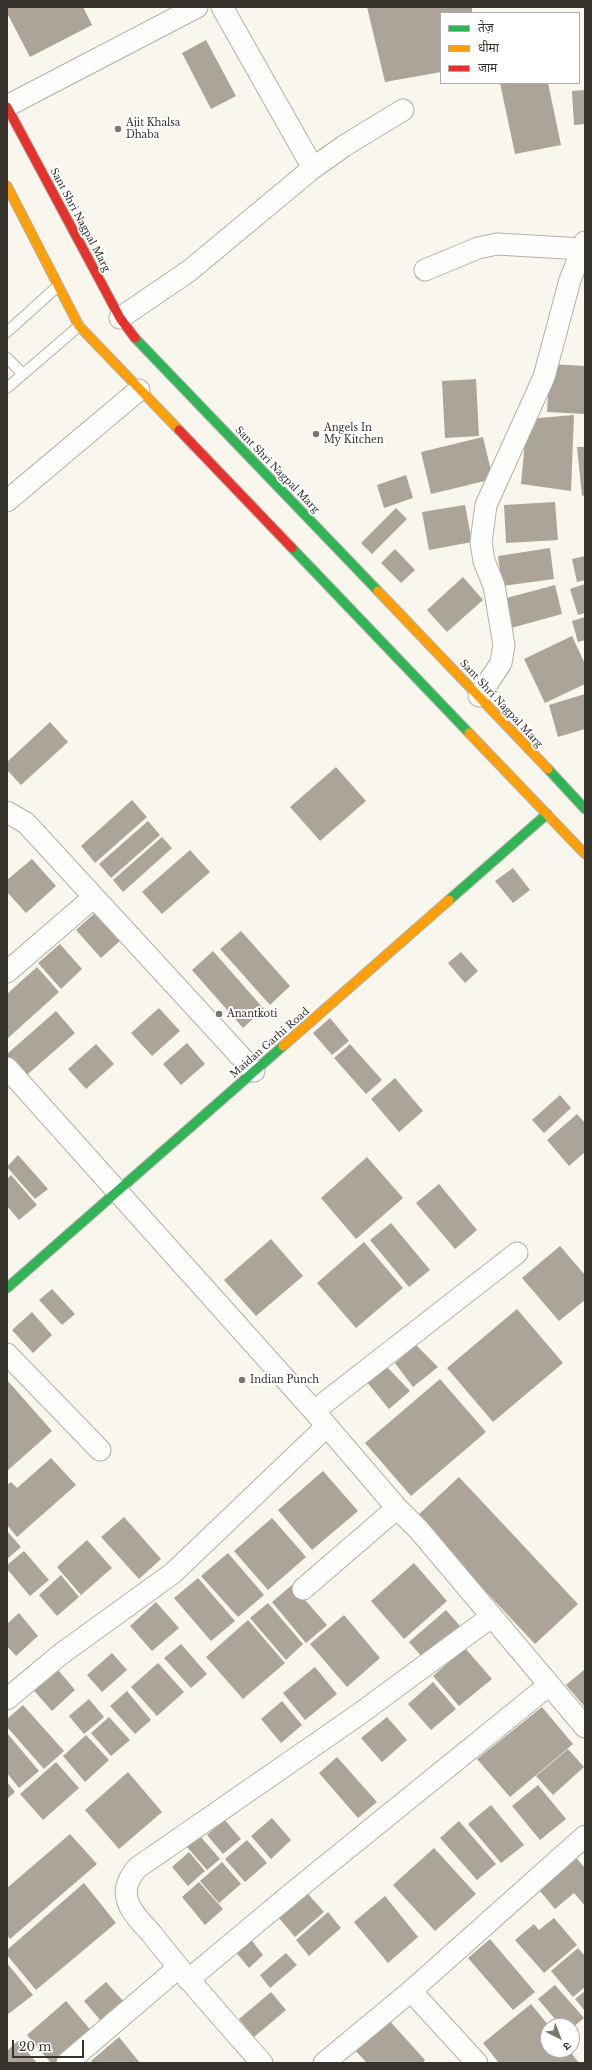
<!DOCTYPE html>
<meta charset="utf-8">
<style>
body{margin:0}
#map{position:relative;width:592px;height:2070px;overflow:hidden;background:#f9f6ed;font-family:"Libre Baskerville","Noto Sans Devanagari",serif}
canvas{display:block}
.frame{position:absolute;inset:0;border:8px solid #36332c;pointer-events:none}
.legend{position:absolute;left:440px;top:12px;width:140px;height:72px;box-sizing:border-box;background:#fff;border:1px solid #afadab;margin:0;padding:5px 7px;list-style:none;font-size:12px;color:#36332c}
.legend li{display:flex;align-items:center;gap:8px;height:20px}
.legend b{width:20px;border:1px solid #afadab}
.north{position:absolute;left:540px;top:2018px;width:40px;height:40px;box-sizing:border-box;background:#fff;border:1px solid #afadab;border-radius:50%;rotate:138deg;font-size:11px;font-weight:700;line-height:16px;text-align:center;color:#36332c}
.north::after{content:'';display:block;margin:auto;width:14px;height:18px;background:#7a7770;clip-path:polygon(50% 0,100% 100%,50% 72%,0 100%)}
.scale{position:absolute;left:12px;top:2040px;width:72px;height:18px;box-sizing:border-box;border:2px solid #36332c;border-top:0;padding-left:5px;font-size:12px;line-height:14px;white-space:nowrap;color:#36332c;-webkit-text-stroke:3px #fff;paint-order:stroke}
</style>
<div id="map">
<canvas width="592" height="2070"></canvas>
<div class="frame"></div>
<ul class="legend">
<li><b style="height:5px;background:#30b455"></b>तेज़</li>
<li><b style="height:5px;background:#ff9f0a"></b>धीमा</li>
<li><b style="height:5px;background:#e5322d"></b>जाम</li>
</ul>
<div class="north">उ</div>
<div class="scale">20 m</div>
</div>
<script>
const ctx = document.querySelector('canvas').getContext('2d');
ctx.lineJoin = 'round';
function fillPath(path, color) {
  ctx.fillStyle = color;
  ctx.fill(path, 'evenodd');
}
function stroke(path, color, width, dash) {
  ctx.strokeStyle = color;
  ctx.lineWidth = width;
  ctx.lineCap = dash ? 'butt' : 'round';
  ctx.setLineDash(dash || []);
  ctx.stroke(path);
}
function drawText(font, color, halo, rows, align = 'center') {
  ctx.font = font + ' "Libre Baskerville",serif';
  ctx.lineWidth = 4;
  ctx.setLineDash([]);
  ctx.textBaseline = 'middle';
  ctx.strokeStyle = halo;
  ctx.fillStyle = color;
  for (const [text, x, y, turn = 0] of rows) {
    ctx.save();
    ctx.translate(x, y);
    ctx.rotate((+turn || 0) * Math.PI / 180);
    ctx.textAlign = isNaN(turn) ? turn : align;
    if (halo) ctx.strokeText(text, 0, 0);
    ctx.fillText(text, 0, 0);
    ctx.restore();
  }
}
fillPath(new Path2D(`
 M7 7H83L92 25 30 57 7 13Z
 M367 7H472V13H441V72L385 82Z
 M206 40 236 96 211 109 182 53Z
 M500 83H548L561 145 515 154Z
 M585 90V124L574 125 572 91Z
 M550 364 585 366V414L547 412Z
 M476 379 479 436 445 438 442 381Z
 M574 415 571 491 521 484 527 419Z
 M483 437 493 479 431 494 421 452Z
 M577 447H585V495L582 496Z
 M406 475 413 498 384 508 377 485Z
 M555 502 558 540 506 543 504 505Z
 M465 505 472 542 429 550 422 512Z
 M396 508 407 519 372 554 361 543Z
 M550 548 554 579 502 586 498 556Z
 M395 549 415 570 401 583 381 563Z
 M585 556V580L577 582 572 559Z
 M463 577 483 600 447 632 427 610Z
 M585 584V613L578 615 570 589Z
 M555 585 562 614 511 628 503 599Z
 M585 617V640L578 642 572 621Z
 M572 636 585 664V684L545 703 524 659Z
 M585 694V729L558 737 549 705Z
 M50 722 68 742 21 785 7 770V762Z
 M336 767 366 801 320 841 290 807Z
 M132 800 147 817 95 863 81 846Z
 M148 821 160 835 111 878 99 864Z
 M162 837 172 848 123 892 113 880Z
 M190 850 210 872 162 914 142 892Z
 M32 859 56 886 26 913 7 892V880Z
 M513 868 530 890 513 903 495 881Z
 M96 912 121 940 101 958 76 930Z
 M241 931 290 986 270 1005 220 949Z
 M60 944 82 969 61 989 38 963Z
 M213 951 264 1009 243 1028 192 970Z
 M461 952 478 971 465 983 448 963Z
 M37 967 59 992 7 1039V994Z
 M159 1008 180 1031 152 1056 131 1033Z
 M56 1011 75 1033 21 1080 7 1064V1054Z
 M330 1018 349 1041 332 1055 313 1033Z
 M187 1043 205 1064 181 1085 163 1064Z
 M96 1044 114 1064 86 1089 68 1069Z
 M350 1044 382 1080 366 1094 334 1058Z
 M395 1078 423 1111 399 1132 371 1099Z
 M560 1095 571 1108 544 1133 532 1120Z
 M577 1114 585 1123V1152L569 1166 547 1140Z
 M18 1155 48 1189 35 1199 7 1167Z
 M367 1157 403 1198 356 1239 321 1198Z
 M11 1175 37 1205 19 1220 7 1206V1179Z
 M439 1184 477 1230 455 1249 416 1203Z
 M391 1223 430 1270 409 1287 370 1240Z
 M271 1239 303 1276 256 1316 224 1280Z
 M364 1242 403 1288 356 1328 317 1283Z
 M560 1246 585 1275V1300L559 1321 522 1278Z
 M52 1289 75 1314 62 1325 39 1300Z
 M517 1309 563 1363 493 1422 447 1368Z
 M32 1312 52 1335 33 1353 12 1330Z
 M416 1345 438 1367 413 1387 395 1363Z
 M387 1367 410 1391 389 1409 366 1381Z
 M440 1379 486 1432 411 1496 365 1443Z
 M7 1380 52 1431 7 1471Z
 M51 1458 76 1485 17 1537 7 1525V1485L11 1482 17 1488Z
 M323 1471 358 1511 312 1550 278 1510Z
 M459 1477 578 1604 535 1644 416 1517Z
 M124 1517 161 1559 139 1579 101 1537Z
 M272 1518 306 1557 268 1590 234 1551Z
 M7 1531 21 1547 7 1559Z
 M87 1540 112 1568 81 1595 57 1567Z
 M24 1551 49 1580 30 1596 7 1569V1565Z
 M228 1553 264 1595 238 1617 201 1576Z
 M414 1563 447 1601 404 1639 371 1601Z
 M61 1575 79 1597 57 1616 39 1595Z
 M198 1578 235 1621 211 1641 174 1598Z
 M292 1585 327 1625 306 1643 272 1602Z
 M156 1602 179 1628 152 1651 130 1626Z
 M268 1603 303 1644 286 1660 250 1618Z
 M446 1610 460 1626 423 1658 409 1642Z
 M19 1613 38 1636 16 1656 7 1646V1624Z
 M344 1615 380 1658 347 1687 310 1644Z
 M248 1620 285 1663 243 1699 206 1657Z
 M181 1644 207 1674 191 1688 164 1658Z
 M465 1648 492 1679 459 1706 433 1676Z
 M112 1653 127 1670 102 1692 87 1675Z
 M158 1663 184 1692 157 1716 131 1687Z
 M53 1664 75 1690 52 1711 30 1686Z
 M315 1667 337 1694 305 1720 283 1693Z
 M585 1669V1707L566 1685Z
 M433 1682 456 1709 431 1730 408 1704Z
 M127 1691 151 1720 135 1734 110 1706Z
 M89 1699 104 1717 84 1734 69 1716Z
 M282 1701 302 1725 281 1743 261 1719Z
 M23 1705 64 1751 44 1769 7 1727V1719Z
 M542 1707 573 1744 510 1797 477 1759Z
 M109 1717 130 1740 111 1756 91 1733Z
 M387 1717 407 1740 382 1762 361 1738Z
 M7 1733 39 1771 19 1788 7 1773Z
 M86 1735 109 1760 85 1782 63 1756Z
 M568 1749 584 1767 553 1795 536 1776Z
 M337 1757 377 1802 358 1818 319 1773Z
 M56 1762 79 1788 43 1820 20 1794Z
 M128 1772 162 1812 119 1849 85 1810Z
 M7 1782 15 1792 7 1799Z
 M538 1785 566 1819 540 1840 512 1806Z
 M491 1805 524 1845 501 1863 468 1824Z
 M272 1818 291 1840 271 1859 251 1836Z
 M224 1819 241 1839 223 1854 207 1835Z
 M459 1821 496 1864 477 1880 440 1838Z
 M70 1834 97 1864 10 1939 7 1935V1888Z
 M200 1836 220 1859 207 1870 187 1847Z
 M247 1840 267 1863 245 1882 225 1859Z
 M434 1848 476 1894 435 1931 393 1885Z
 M189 1852 205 1871 188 1886 172 1867Z
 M572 1853 585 1868V1906L574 1893 555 1909 535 1885Z
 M222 1862 241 1884 219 1903 200 1881Z
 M199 1882 223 1909 205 1925 182 1897Z
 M84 1883 116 1923 36 1990 7 1955V1950Z
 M308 1894 324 1912 295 1937 279 1918Z
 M385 1896 418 1937 388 1963 354 1922Z
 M328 1912 341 1928 309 1956 296 1940Z
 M554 1918 577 1945 544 1973 515 1940 534 1924 539 1930Z
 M249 1937 263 1955 249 1968 234 1950Z
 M490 1939 535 1992 513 2010 468 1958Z
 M578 1948 585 1956V1987L573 1997 551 1971Z
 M286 1953 297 1965 270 1988 260 1975Z
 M7 1963 33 1995 7 2015Z
 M106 1982 125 2003 102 2022 84 2001Z
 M555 1985 584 2018 572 2028V2026H561L538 1999Z
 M585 1991V2011L575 1999Z
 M271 1992 286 2010 254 2037 239 2019Z
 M66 2001 94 2034 61 2063H51L27 2035Z
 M531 2004 549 2026H548V2050H569L579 2063H499L483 2043Z
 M386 2017 425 2060 423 2063H367L352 2047Z
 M119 2037 140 2063H93L91 2061Z
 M18 2041 37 2063H7V2051Z`), '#aca399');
const lane = new Path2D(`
 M7 332 58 286
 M7 358 23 374
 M7 388 79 326`);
const street = new Path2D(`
 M222 7 313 168
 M7 106 197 7
 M425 270 478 248 497 244 583 249
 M120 318 189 271 313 168 344 146 403 110
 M7 501 139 390
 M479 696 501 663 504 645 494 586 484 561 481 542 486 505 544 377 570 280 585 242
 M7 812 26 823 254 1071
 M7 972 94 897
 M7 1068 314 1411 397 1508 419 1530 585 1727
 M7 1354 100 1450
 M314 1411 517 1253
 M303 1589 397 1508
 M7 1699 61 1654 173 1573 327 1426
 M188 1980 291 1894 549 1685
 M411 1991 477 2063
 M67 2063 178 1968
 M262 2063C224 2020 186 1978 151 1933 143 1924 129 1911 127 1898 124 1886 130 1877 137 1868L358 1715 491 1617
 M324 2063 411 1991 585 1836`);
const fast = new Path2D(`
 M135 338 378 591
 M292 548 469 733
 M548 769 585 809
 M449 900 547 814
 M7 1288 283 1046`);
const slow = new Path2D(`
 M7 186 79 326 179 430
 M378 591 548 769
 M469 733 585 854
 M283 1046 449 900`);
const jam = new Path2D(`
 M7 107 120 318 135 338
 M179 430 292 548`);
stroke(lane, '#b2b0a8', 12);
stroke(street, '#b2b0a8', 23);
stroke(fast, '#b2b0a8', 11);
stroke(slow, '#b2b0a8', 11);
stroke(jam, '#b2b0a8', 11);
stroke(lane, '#fefefc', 10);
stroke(street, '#fefefc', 21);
stroke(fast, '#30b455', 9);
stroke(slow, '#ff9f0a', 9);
stroke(jam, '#e5322d', 9);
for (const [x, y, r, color] of [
 [118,129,4,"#7a7770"],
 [316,434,4,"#7a7770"],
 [219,1014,4,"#7a7770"],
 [242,1380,4,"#7a7770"]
]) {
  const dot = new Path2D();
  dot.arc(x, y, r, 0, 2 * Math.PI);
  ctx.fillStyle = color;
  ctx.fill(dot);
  stroke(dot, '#fff', 1.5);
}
drawText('10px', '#36332c', '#fff', [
 ["Ajit Khalsa",126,123],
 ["Dhaba",126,135],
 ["Angels In",324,428],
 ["My Kitchen",324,440],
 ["Anantkoti",227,1014],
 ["Indian Punch",250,1380]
], 'left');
drawText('10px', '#36332c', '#fff', [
 ["Sant Shri Nagpal Marg",80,220,62],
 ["Sant Shri Nagpal Marg",277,470,46],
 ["Sant Shri Nagpal Marg",501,704,47],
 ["Maidan Garhi Road",270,1043,-41]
]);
</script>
